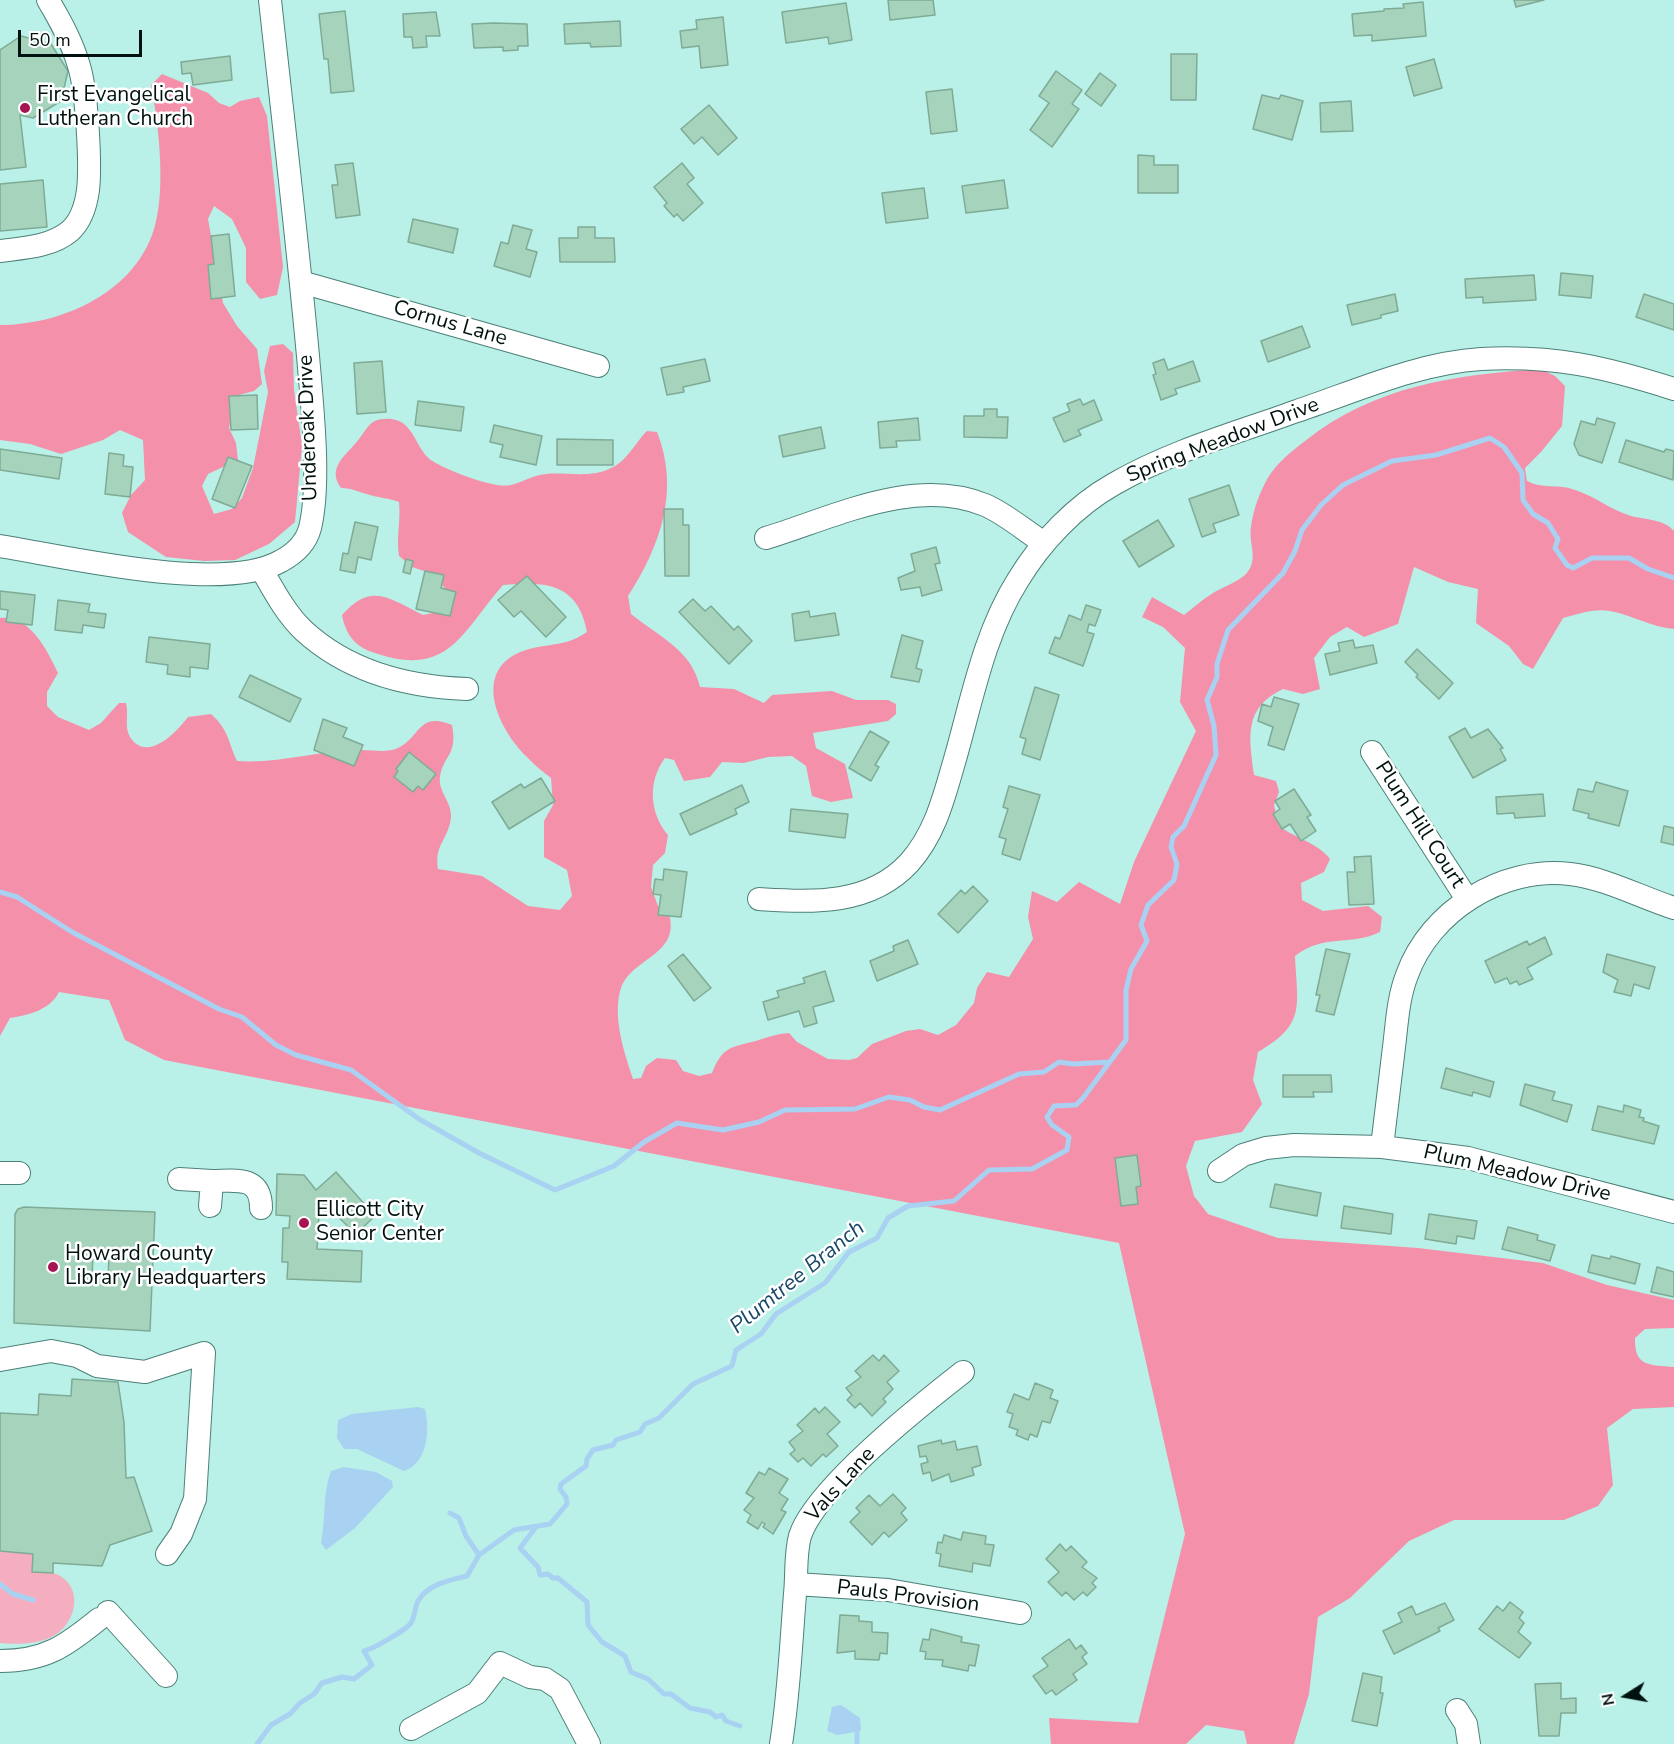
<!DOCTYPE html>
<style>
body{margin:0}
#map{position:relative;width:1674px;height:1744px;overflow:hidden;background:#b9f0e7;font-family:"Nunito Sans",sans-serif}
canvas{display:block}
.north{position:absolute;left:1596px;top:1666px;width:60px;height:60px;-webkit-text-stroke:4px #fff;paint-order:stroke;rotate:259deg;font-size:16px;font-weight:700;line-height:24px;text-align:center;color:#00120f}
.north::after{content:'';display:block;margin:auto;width:21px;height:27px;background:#00120f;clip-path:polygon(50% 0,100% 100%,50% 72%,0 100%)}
.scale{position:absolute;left:18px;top:30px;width:124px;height:27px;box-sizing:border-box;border:3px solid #00120f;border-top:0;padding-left:8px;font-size:18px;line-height:21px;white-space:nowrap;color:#00120f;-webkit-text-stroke:4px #fff;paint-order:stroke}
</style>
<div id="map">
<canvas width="1674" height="1744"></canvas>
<div class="north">N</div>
<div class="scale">50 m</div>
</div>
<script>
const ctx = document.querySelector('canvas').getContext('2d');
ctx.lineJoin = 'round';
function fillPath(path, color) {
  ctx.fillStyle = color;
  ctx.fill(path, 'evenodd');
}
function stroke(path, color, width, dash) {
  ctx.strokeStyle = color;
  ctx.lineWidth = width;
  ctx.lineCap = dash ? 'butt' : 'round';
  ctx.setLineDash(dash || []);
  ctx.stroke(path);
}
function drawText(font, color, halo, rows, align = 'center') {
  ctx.font = font + ' "Nunito Sans",sans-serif';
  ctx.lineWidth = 5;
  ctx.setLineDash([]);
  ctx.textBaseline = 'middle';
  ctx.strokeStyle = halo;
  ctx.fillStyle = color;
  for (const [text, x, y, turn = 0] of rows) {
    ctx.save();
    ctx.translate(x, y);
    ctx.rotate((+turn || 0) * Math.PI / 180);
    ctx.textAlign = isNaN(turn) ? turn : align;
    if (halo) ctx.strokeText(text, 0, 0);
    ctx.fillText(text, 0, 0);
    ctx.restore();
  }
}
fillPath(new Path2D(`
 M0 1551 33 1554 32 1572C40 1572 49 1571 56 1574 83 1585 78 1621 55 1635 40 1644 17 1645 0 1643Z`), '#f4aebf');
fillPath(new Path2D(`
 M162 74 208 93 219 103 230 107 240 101 259 97 267 116 283 267 277 295 260 299 246 282V248L232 219 214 206 208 219 223 303 237 326 257 349 262 384 254 391 235 396 229 428 236 443 238 460 208 474 202 486 214 514 232 509 242 498 253 468 268 392 264 371 270 346 283 344 293 353 294 390 302 445 295 522 269 544 235 560 204 561 166 557 128 532 122 513 131 495 145 480 143 440 120 430 103 440 61 454 30 444 0 440V325C59 325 130 295 152 235 167 196 159 125 151 85Z
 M1540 369 1555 376 1565 386 1562 426 1541 452 1525 468 1527 481C1542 489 1557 484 1572 489 1594 495 1610 510 1631 516 1646 520 1664 519 1674 531V629C1651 627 1632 615 1610 611 1594 608 1578 614 1563 618L1533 669 1523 664 1509 646 1476 623 1478 589 1448 582 1414 567 1398 624 1364 637 1347 627 1330 637 1314 658 1320 689 1303 694 1283 689C1243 708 1249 737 1254 775L1276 781 1279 792 1274 805 1279 826C1295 838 1318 843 1330 859L1324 872 1301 883 1302 900 1323 911 1368 906 1382 917 1380 932C1348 947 1325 933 1295 956 1297 1005 1307 1024 1258 1052L1253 1080 1262 1104 1242 1132 1195 1141 1186 1166 1194 1196 1208 1214 1278 1238 1418 1248 1543 1263 1607 1285 1674 1300V1328L1645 1329 1635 1338C1634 1367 1650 1365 1674 1367V1407L1633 1409 1607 1428 1613 1485 1598 1506 1564 1520H1454L1409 1541 1350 1598 1318 1617 1309 1694 1294 1744H1247L1244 1731 1206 1725 1186 1744H1051L1049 1718 1138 1723 1185 1534 1119 1243 164 1060 125 1040 109 1000 59 992C50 1010 29 1015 10 1018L0 1036V618C30 615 47 650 58 673L47 692V706L58 717 89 730 101 723 119 703H126C129 714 124 727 130 737 147 763 176 733 188 717L211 714C229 730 228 742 237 761 279 764 320 750 362 750 374 750 387 753 398 748 420 738 418 711 452 725 458 756 443 755 440 777 438 792 452 802 451 817 449 839 434 844 438 869L482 876 528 906 560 910 572 896 567 870 544 857V821L553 805 551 778C543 772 534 765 527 757 497 728 470 668 526 650 549 643 565 647 587 632 578 583 546 581 503 585 461 633 449 678 375 653 355 647 346 635 342 615 372 581 390 599 423 615L442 611 454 599 433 574 412 567 399 556C396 536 401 521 399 502 389 498 380 498 370 495 358 492 353 488 341 488 326 467 347 455 359 439 363 434 368 425 373 422 379 418 390 418 396 420 416 426 416 452 434 462 449 471 494 489 511 485 523 482 533 475 546 474 566 472 590 478 609 469 627 462 634 444 647 431L657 432C680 490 661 545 628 596L631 614C658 636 692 650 700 687L734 689 764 703 772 695 832 691 856 700H888L896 704V714L888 721 813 733 816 748 845 764 853 798 831 802 812 796 806 766 792 756 768 757 744 763 722 762 710 777 684 781 674 760 665 758C647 782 650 814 668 835L665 853 653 865 651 887 658 906 668 911C683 955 632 957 621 988 612 1016 624 1052 633 1079L641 1078 646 1066 657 1058 676 1060 683 1071 699 1076 712 1073C722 1047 731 1047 756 1041 768 1037 776 1034 789 1033L797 1042 828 1059 849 1060 857 1058 872 1044 906 1031 920 1029 938 1035 956 1025 974 1003 977 988 987 972 1009 977 1033 939 1028 917 1032 891 1057 902 1079 882 1120 904 1134 862 1196 731 1180 702 1185 648 1163 627 1142 617 1152 597 1184 615C1193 608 1203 599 1213 593 1223 587 1237 582 1245 575 1260 560 1248 544 1251 527 1253 510 1260 491 1269 476 1278 462 1292 451 1305 441 1374 386 1454 375 1540 369Z`), '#f590ab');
fillPath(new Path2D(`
 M418 1407 425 1409C430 1430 428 1463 404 1471L357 1449H344L337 1438 338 1420 352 1414Z
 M344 1467 376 1472 392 1481 393 1487 355 1528 326 1550 321 1543C326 1520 322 1495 331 1471Z
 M841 1705 860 1718 861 1731 837 1735 827 1731 832 1707Z`), '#a9d1f2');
stroke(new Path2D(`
 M0 892 17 897 72 932 219 1009 242 1017 276 1045 296 1055 351 1070 419 1119 479 1153 555 1190 614 1166 644 1142 677 1123 723 1130 759 1122 785 1110 855 1109 889 1097 910 1100 924 1107 940 1110 1019 1074 1044 1072 1059 1062 1073 1064 1109 1062
 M450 1513 459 1518 466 1536 479 1555
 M536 1527 520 1548 538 1567 540 1575 548 1574 553 1578H558L587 1602 588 1625 602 1642 625 1656 631 1672 648 1679 664 1694H671L690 1708 710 1712 716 1717 722 1715 726 1721 740 1726
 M0 1584 13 1594 33 1600
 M857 1733V1744
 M257 1744 271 1725 290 1714 300 1703 314 1694 322 1683 342 1677 354 1679 372 1665 364 1651C373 1649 406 1630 411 1623 415 1616 415 1607 418 1601 428 1584 450 1580 467 1576L479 1555 514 1530 550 1524 567 1504 566 1497 560 1489 561 1484 586 1466 587 1459 593 1450 613 1445 616 1440 640 1432 645 1424 659 1418 693 1384 732 1366 736 1350 761 1334 776 1314 825 1283 849 1252 877 1238 888 1218 908 1206 954 1201 989 1170 1032 1169 1067 1150 1069 1137 1052 1125 1047 1117 1054 1106 1076 1105 1083 1098 1126 1040V990L1131 969 1147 941 1141 925 1148 905 1174 880 1177 864 1171 847 1173 837 1184 826 1216 755 1214 726 1207 700 1217 677V664L1228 630 1283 573 1295 551 1302 530 1321 505 1343 485 1392 461 1436 455 1490 438 1504 447 1522 473 1523 500 1533 514 1548 523 1558 539 1555 548 1567 565 1573 568 1592 558H1629L1648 569 1674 578`), '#a9d1f2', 5);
const building = new Path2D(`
 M888 0H933L935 15 890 20Z
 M1514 0H1544L1516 7Z
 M1423 2 1426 36 1372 41V35L1354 36 1352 14 1384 11V9L1404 8 1403 4Z
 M846 3 852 40 829 44 828 37 786 43 782 12Z
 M345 11 354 91 331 93 328 59H324L319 14Z
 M436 12 440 36H426L427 47 413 48 412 37H404L403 14Z
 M723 17 728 65 701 68 699 46 682 48 680 31 697 29 696 20Z
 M620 21 621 46 591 47 590 43 565 44 564 24Z
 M494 23 527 24 528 46H518V50L503 51V47L474 48 472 24Z
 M21 36 51 44 68 71 61 101 33 118 20 115 26 167 0 170V50Z
 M1171 54H1197L1196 100H1171Z
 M230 56 232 80 193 85 191 73 182 74 181 62Z
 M1434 59 1442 88 1414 96 1406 67Z
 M1056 71 1082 90 1072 104 1079 109 1052 147 1030 130 1049 103 1039 96Z
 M1100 73 1116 85 1101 106 1085 94Z
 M952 89 957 131 931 134 926 92Z
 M1262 95 1279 99 1281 95 1303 101 1292 140 1253 129Z
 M1351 101 1353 131 1321 132 1320 103Z
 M709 105 737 138 718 155 702 137 694 144 681 129Z
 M1138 155 1154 156V165H1178V193H1138Z
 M353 163 360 215 336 218 332 185H338L335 165Z
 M682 163 694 178 687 184 703 203 683 221 677 214 674 217 664 206 667 203 654 187Z
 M43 180 47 227 0 231V184Z
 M1004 180 1008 208 966 213 962 186Z
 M924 188 928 218 886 223 882 193Z
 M413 219 458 229 453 253 408 242Z
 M513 225 532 230 526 249 537 252 530 277 494 266 501 242 508 244Z
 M578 227H595V238H614L615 262H560L559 238H578Z
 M229 234 235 296 211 299 208 265 214 264 211 236Z
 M1561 273 1593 276 1591 298 1559 295Z
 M1534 275 1536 300 1483 303V297L1466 298 1465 279Z
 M1395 294 1398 311 1381 315V318L1352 325 1347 305Z
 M1644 294 1674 304V330L1636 317Z
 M1302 326 1310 347 1268 362 1261 341Z
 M705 359 710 381 683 387 684 392 667 395 661 368Z
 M1164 359 1168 370 1193 361 1200 381 1175 389 1177 394 1161 400 1153 375 1156 374 1153 363Z
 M382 361 386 412 357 414 354 363Z
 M257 395 258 429 231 430 229 396Z
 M1080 399 1083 405 1094 400 1102 420 1078 430 1081 435 1064 442 1053 418 1070 411 1067 404Z
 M418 401 464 407 461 431 415 425Z
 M984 409H997V417H1008L1007 438 964 437V416H984Z
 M918 418 920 440 896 441 897 447 880 448 878 422Z
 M1597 418 1615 423 1602 463 1579 455 1574 444 1581 421 1595 425Z
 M494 425 542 436 536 465 500 457 503 445 490 442Z
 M821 427 825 448 783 457 779 436Z
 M557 439 613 440V465H557Z
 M1626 440 1664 452 1666 449 1674 451 1673 480 1619 462Z
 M0 449 62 458 59 479 0 470Z
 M109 453 124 455 123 466 133 467 130 497 105 494Z
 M228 457 252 466 235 508 212 499Z
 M1229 485 1239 515 1213 524 1216 532 1202 537 1189 499Z
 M664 509H683V525H689V576H665Z
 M1158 520 1174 546 1139 567 1123 541Z
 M355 522 378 527 371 560 358 557 355 573 340 570 343 553 348 554Z
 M936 547 940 563 935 564 942 590 922 596 920 587 901 590 898 578 915 571 911 554Z
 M406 559 413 561 410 574 403 572Z
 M425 571 444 575 441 588 456 592 450 616 416 609Z
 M527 576 566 617 546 637 521 611 514 617 498 600Z
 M0 591 35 595 32 625 6 622 8 610 0 609Z
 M693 599 705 611 711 606 734 630 738 626 752 641 729 664 679 612Z
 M58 600 90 604 88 612 106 614 104 628 83 625 82 633 55 630Z
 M1086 605 1101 610 1095 626 1089 624 1087 632 1094 634 1083 666 1049 653 1055 637 1060 639 1069 615 1081 620Z
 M809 611 810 617 835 613 839 635 795 641 792 614Z
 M902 635 923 641 916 668 922 670 919 682 891 677Z
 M149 637 210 644 208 669 190 667V677L167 674 168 665 146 662Z
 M1353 640 1355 648 1373 645 1377 663 1330 675 1325 654 1340 651 1338 643Z
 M1417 649 1453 683 1439 699 1416 677 1418 675 1405 662Z
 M250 675 301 699 290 722 239 697Z
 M1035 687 1059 695 1040 760 1022 754 1026 739 1020 737Z
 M1274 697 1299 704 1284 750 1268 745 1273 727 1258 721 1262 704 1271 707Z
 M323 719 347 728 343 737 363 745 354 766 314 750Z
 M1465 728 1471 738 1488 729 1503 748 1500 749 1506 760 1473 778 1449 737Z
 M870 731 889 742 875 765 879 767 871 781 849 768Z
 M409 752 436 774 423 790 418 786 413 792 394 777 398 771 396 769Z
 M541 778 555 801 509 829 492 802 521 784 524 788Z
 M1596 782 1628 791 1619 826 1588 818 1589 814 1573 810 1578 789 1593 792Z
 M742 785 749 802 735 809 737 814 690 835 680 814Z
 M1009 786 1040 795 1020 860 1002 854 1006 839 999 837 1008 809 1003 807Z
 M1294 789 1311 815 1307 817 1316 831 1301 841 1290 824 1282 829 1273 814 1280 809 1275 801Z
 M1543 794 1545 816 1515 818 1514 813 1497 814 1496 797Z
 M791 809 848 814 845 838 789 831Z
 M1664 826 1674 828V845L1661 842Z
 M1371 856 1374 904 1349 905 1347 872H1355L1354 857Z
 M664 869 687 872 681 917 658 915 661 895 653 894 655 879 663 880Z
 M973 886 988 901 958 933 938 914 961 890 965 894Z
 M1545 937 1552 954 1527 968 1533 979 1519 985 1517 981 1510 984 1507 978 1495 983 1485 961 1527 941 1529 945Z
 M908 940 918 964 877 981 870 961 894 951 893 946Z
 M1326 949 1350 954 1334 1015 1316 1011 1320 995H1316Z
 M683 954 711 988 694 1001 668 966Z
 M1607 954 1655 967 1649 989 1634 984 1631 996 1614 992 1618 980 1603 972Z
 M825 971 834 1001 813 1007 817 1023 804 1027 799 1011 768 1020 763 1002 779 997 777 991 805 983 803 978Z
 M1446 1068 1494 1082 1490 1097 1473 1092 1472 1096 1441 1088Z
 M1283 1075H1331L1332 1092H1313L1314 1097H1283Z
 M1525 1084 1555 1092 1552 1100 1572 1105 1567 1122 1520 1105Z
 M1624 1105 1641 1110 1639 1117 1644 1118 1643 1121 1659 1126 1654 1144 1592 1130 1598 1106 1623 1112Z
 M1137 1155 1141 1186 1136 1187 1138 1204 1121 1206 1115 1158Z
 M336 1172 375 1216 356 1234 335 1214H319L317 1249 362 1251 361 1282 287 1279 288 1262H282L283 1228H289L290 1216 276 1215 277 1174 304 1175 316 1190Z
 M1275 1184 1321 1193 1317 1216 1270 1207Z
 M1344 1206 1393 1214 1391 1234 1341 1228Z
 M24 1207 155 1212 150 1331 14 1323 15 1214 18 1209ZM93 1253 109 1254 108 1280H92Z
 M1429 1214 1477 1221 1474 1239 1457 1236 1456 1244 1425 1239Z
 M1508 1227 1538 1235 1537 1240 1555 1245 1550 1261 1502 1249Z
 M1592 1255 1610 1259 1611 1256 1640 1264 1635 1284 1588 1272Z
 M1657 1267 1674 1272V1297L1651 1292Z
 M873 1355 879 1361 884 1355 899 1371 887 1382 893 1389 883 1399 886 1402 872 1416 860 1403 855 1408 847 1400 852 1395 846 1388 861 1377 855 1371Z
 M72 1379 118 1382 124 1422 126 1478 134 1477 152 1531 110 1545 102 1566 53 1563V1573L32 1572 33 1554 0 1551V1413L38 1415 39 1394 71 1396Z
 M1035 1383 1053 1390 1050 1398 1058 1401 1050 1423 1042 1421 1037 1437 1030 1434 1028 1440 1016 1435 1018 1430 1009 1427 1013 1414 1007 1412 1014 1394 1029 1400Z
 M825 1407 840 1422 827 1434 838 1446 826 1457 823 1454 811 1466 803 1458 798 1462 790 1454 795 1450 789 1442 803 1431 797 1425 815 1408 819 1413Z
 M941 1440 942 1444 955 1441 957 1450 977 1446 981 1465 972 1468 974 1475 951 1482 949 1474 932 1481 930 1472 923 1474 921 1464 928 1462 926 1456 920 1457 918 1446Z
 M769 1468 788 1479 779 1493 788 1499 781 1510 786 1512 773 1534 763 1527 765 1524 762 1522 758 1529 747 1522 751 1515 744 1510 754 1498 746 1493 759 1472 765 1475Z
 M893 1494 906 1508 901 1513 907 1520 889 1537 884 1532 872 1545 850 1522 860 1512 856 1508 869 1495 880 1506Z
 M963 1532 986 1536 985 1544 994 1545 990 1566 973 1563 972 1572 939 1566 941 1554 936 1553 938 1542 942 1543 944 1535 961 1540Z
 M1060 1544 1066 1551 1071 1546 1087 1562 1082 1567 1097 1578 1092 1583 1096 1587 1087 1596 1083 1592 1074 1600 1066 1592 1062 1596 1048 1582 1059 1572 1046 1559Z
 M1510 1602 1523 1612 1519 1618 1524 1623 1518 1632 1531 1643 1519 1658 1479 1629 1497 1606 1503 1611Z
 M1445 1603 1454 1620 1438 1628 1440 1631 1394 1654 1383 1631 1402 1622 1398 1613 1412 1606 1416 1615Z
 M840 1615 859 1616V1621L872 1622V1632L888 1633 887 1654 880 1653 879 1660 855 1659V1651L837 1653Z
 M931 1629 962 1637 961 1642 979 1645 975 1666 969 1665 968 1671 942 1666 943 1660 925 1659 926 1652 920 1651 923 1639 929 1640Z
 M1069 1639 1076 1649 1081 1645 1087 1653 1082 1657 1087 1664 1073 1674 1077 1680 1056 1695 1052 1690 1046 1694 1033 1676 1048 1666 1042 1658Z
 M1363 1673 1382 1677 1380 1693H1383L1377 1726 1352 1721Z
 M1561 1683V1699L1576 1698V1713H1561L1559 1736H1539L1535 1684Z`);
fillPath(building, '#a5d3bc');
stroke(building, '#7fab96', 1.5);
const minor = new Path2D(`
 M0 251C23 248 51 247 70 231 81 221 86 205 88 190 91 164 87 92 79 66 72 42 61 22 48 0
 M301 282 598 366
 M766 538C835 517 914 476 985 505 1006 514 1025 531 1044 543
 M0 546C68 557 223 594 281 561 294 554 306 543 310 528 321 483 312 404 308 356 297 237 283 119 270 0
 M262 570C274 591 286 614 304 631 349 672 409 687 467 689
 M1372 752 1467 899
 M759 899C812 902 869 906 909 863 934 835 943 801 953 766 971 705 983 635 1018 580 1041 542 1075 506 1114 484 1171 451 1236 433 1297 411 1356 391 1418 363 1481 359 1554 355 1605 367 1674 389
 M1382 1147C1386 1114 1390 1080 1394 1047 1397 1023 1398 998 1407 975 1430 911 1502 866 1570 874 1605 878 1640 897 1674 908
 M1219 1171 1243 1155 1266 1148 1294 1145 1382 1147 1468 1158 1674 1212
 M0 1173H19
 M179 1179 212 1181
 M210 1206 212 1181C236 1181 261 1175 261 1208
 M0 1360 51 1351 77 1356 97 1366 145 1372 204 1353 195 1499 181 1534 167 1554
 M796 1584 888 1590 1020 1613
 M108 1612 166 1676
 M0 1661C45 1661 66 1646 99 1619
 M1457 1710 1466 1724 1469 1744
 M411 1729 477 1693 500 1663 530 1677 545 1679 560 1689 589 1744
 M781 1744C789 1694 791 1644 795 1594 797 1575 795 1554 800 1536 815 1489 922 1404 963 1372`);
stroke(minor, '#4c8078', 24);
stroke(minor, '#fff', 22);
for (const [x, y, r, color] of [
 [25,108,6,"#a61451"],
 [304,1223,6,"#a61451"],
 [53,1267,6,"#a61451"]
]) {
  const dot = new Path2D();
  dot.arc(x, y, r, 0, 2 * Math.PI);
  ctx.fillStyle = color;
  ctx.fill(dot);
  stroke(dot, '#fff', 2);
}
drawText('21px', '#00120f', '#fff', [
 ["First Evangelical",37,96],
 ["Lutheran Church",37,120],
 ["Ellicott City",316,1211],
 ["Senior Center",316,1235],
 ["Howard County",65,1255],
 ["Library Headquarters",65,1279]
], 'left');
drawText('21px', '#00120f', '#fff', [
 ["Cornus Lane",450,324,16],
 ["Underoak Drive",309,428,-92],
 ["Spring Meadow Drive",1223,441,-21],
 ["Plum Hill Court",1419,825,57],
 ["Plum Meadow Drive",1517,1174,13],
 ["Vals Lane",841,1485,-48],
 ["Pauls Provision",908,1597,7]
]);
drawText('italic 22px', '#1a4869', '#fff', [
 ["Plumtree Branch",798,1278,-39]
]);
</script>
